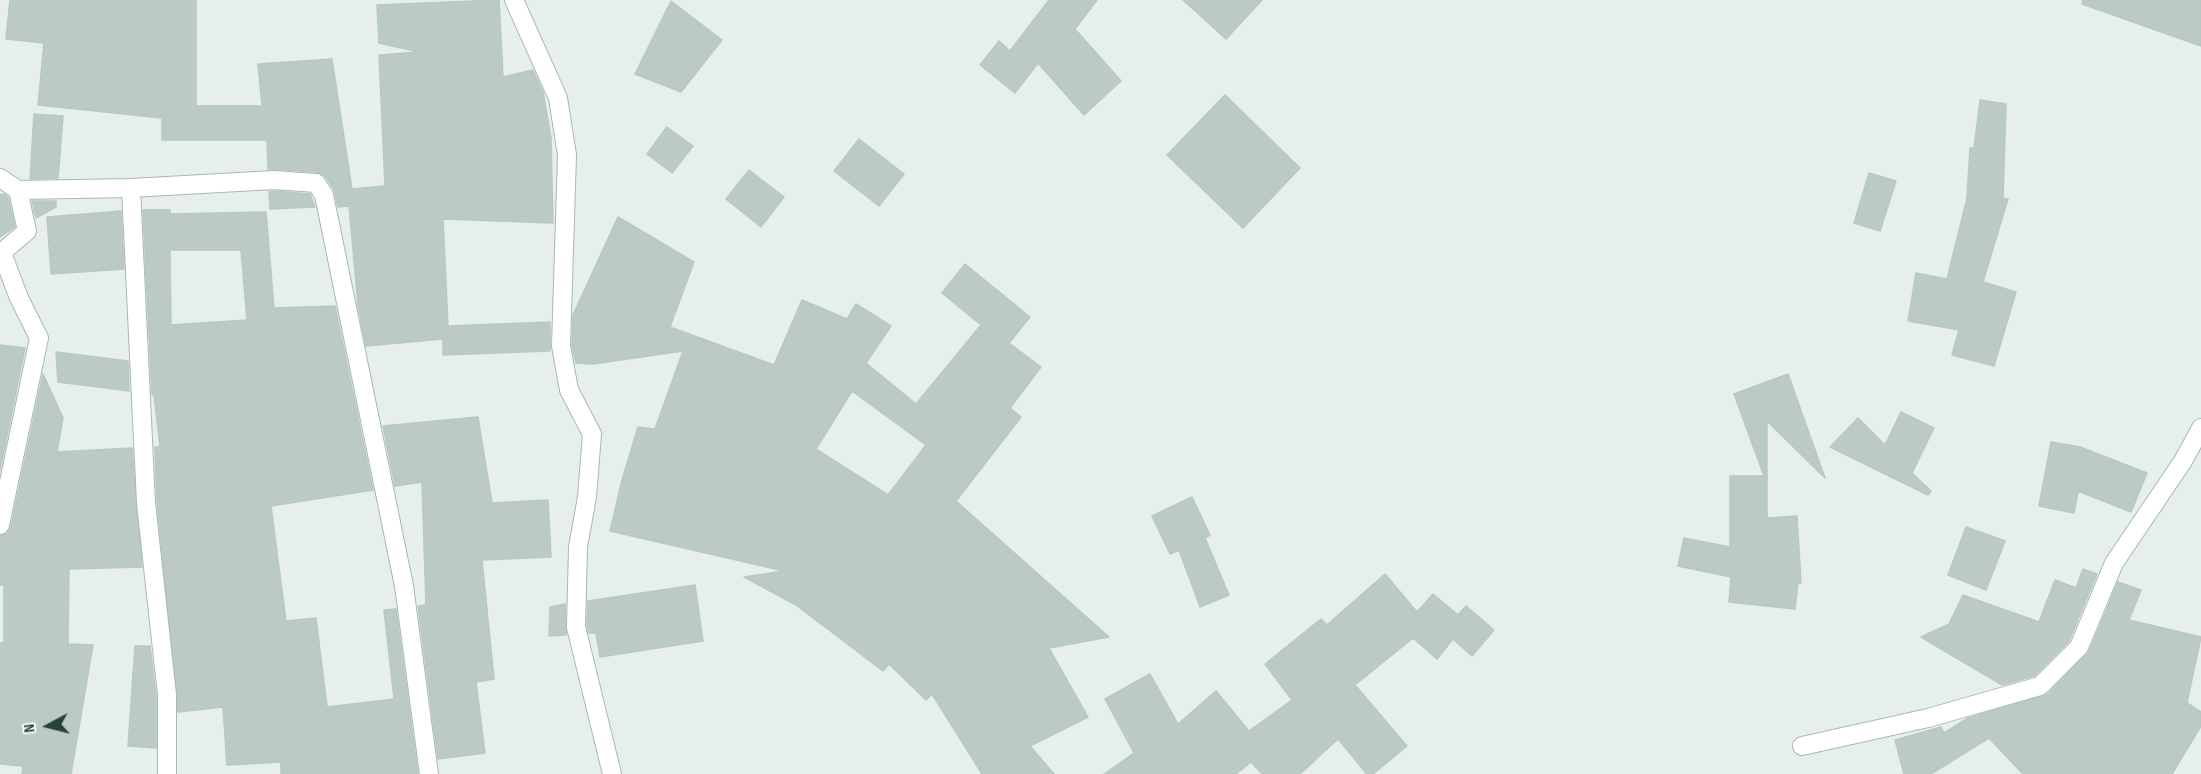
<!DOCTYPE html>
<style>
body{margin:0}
#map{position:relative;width:2201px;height:774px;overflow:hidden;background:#e6efeb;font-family:"Sofia Sans Condensed",sans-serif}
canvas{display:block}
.north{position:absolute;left:18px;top:696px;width:60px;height:60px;-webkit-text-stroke:4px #f7fbf9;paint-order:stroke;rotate:263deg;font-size:16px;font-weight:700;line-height:24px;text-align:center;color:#24423a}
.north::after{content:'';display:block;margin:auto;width:21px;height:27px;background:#24423a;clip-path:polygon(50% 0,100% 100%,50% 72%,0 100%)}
</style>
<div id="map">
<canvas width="2201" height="774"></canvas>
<div class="north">N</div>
</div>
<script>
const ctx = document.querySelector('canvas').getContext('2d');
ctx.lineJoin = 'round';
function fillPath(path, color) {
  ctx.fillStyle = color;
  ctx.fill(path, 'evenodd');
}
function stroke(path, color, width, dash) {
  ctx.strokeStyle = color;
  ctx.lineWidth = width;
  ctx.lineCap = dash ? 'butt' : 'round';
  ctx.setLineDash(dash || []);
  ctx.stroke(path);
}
const building = new Path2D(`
 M10 0H196V106H262L258 64 332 59 352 189 385 186 379 55 419 52 379 43 377 5 499 0 503 77 533 70 543 92 551 138 553 223 443 219 448 326 550 322V351L443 355V339L366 346 358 305 349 206 338 207 334 189 325 176 317 172 268 169 267 140H162V118L38 105 44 43 6 39Z
 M1049 0H1097L1075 29 1121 81 1084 115 1038 63 1015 93 980 65 999 41 1010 51Z
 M1183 0H1262L1226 39Z
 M2083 0H2201V46L2082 4Z
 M671 1 722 40 681 92 635 74Z
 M1225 95 1300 168 1243 228 1167 155Z
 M1980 100 2006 104 2003 198 2008 199 1983 282 2016 292 1994 366 1952 355 1959 330 1908 321 1916 273 1947 279 1967 198 1970 148H1974Z
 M34 114 63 116 58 178 30 179Z
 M667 127 693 146 672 173 647 154Z
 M859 139 904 174 879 206 834 171Z
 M749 170 784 197 761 227 726 199Z
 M1869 173 1896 181 1880 231 1854 223Z
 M274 191 310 194 315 207 270 209 269 192Z
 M4 194 8 197 15 227 0 237V195Z
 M32 201H56V207L36 218Z
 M143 210H170V214L266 212 274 308 335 306 373 490 271 506 286 621 316 618 327 707 394 699 384 610 396 609 418 774H281V762L227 765 223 707 178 712 157 502 155 447H160L154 395 152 394ZM170 250H241L247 320 171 325Z
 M121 211 124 269 51 274 47 217Z
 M618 217 694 262 670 327 774 365 802 300 847 319 856 304 891 326 866 363 916 404 981 325 942 293 965 264 1030 317 1009 343 1041 367 1010 408 1021 417 956 501 1109 637 1049 648 1088 717 1030 746 1054 774H982L932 694 926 700 889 664 883 671 796 605 744 577 784 571 610 531 622 480 638 427 655 429 683 351 593 364 576 363 572 345 573 315ZM852 391 926 445 888 495 816 449Z
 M0 345 25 348 0 470Z
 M56 352 128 361 129 391 58 382Z
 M43 374 63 418 57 452 132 448 142 567 69 569 68 644 93 645 71 774H22L23 766 0 764V643H4V585H0V536L8 533 11 527Z
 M1788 374 1825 478 1767 421V518L1797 516 1801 583H1798L1795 609 1729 602 1731 577 1678 566 1684 538 1730 547V476H1764L1734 394Z
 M1901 412 1934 428 1912 473 1931 491 1928 495 1830 447 1858 418 1885 445Z
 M478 417 492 503 548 500 551 557 482 560 494 679 476 682 485 753 438 759 418 606 426 605 422 482 395 486 383 426Z
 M2051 442 2080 447 2147 473 2131 512 2078 491 2074 513 2039 506Z
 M1192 497 1210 535 1205 538 1229 595 1200 607 1179 550 1170 554 1152 516Z
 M1966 527 2005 541 1986 590 1948 575Z
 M2083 569 2097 574 2069 641 2034 676 2002 685 1921 637 1949 624 1963 595 2039 622 2055 580 2076 588Z
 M1385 574 1417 612 1433 594 1458 615 1466 606 1494 630 1472 656 1453 639 1437 659 1413 638 1355 685 1407 746 1373 774H1367L1338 739 1300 774H1262L1251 762 1236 774H1104L1134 753 1105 699 1150 674 1178 724 1216 691 1249 731 1292 700 1265 664 1321 619 1327 625Z
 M2118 582 2141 590 2129 620 2201 637 2187 703 2201 712V726L2172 774H2023L1989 738 1931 774H1904L1895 740 1941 727 1944 733 1968 718 2048 694 2089 652Z
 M695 585 703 641 600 657 596 633H589L587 626 588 601Z
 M565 604 566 635 549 636 550 607Z
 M135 646H150L156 696V748L128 746Z`);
fillPath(building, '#bbcac4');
stroke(building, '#b8c9c2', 1.5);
const minor = new Path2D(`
 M514 0 558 98 567 155 561 346 569 390 592 434 587 497 578 547 576 627 612 774
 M0 178 18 190 131 188 274 180 316 183 324 195 404 586 429 774
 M131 188 146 503 167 695V774
 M0 254 27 231 18 190
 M0 525 39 338 19 298 2 253
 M1802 746 1928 718 2040 686 2079 647 2114 563 2183 461 2201 428`);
stroke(minor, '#a8b8b2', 20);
stroke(minor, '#fff', 18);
</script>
